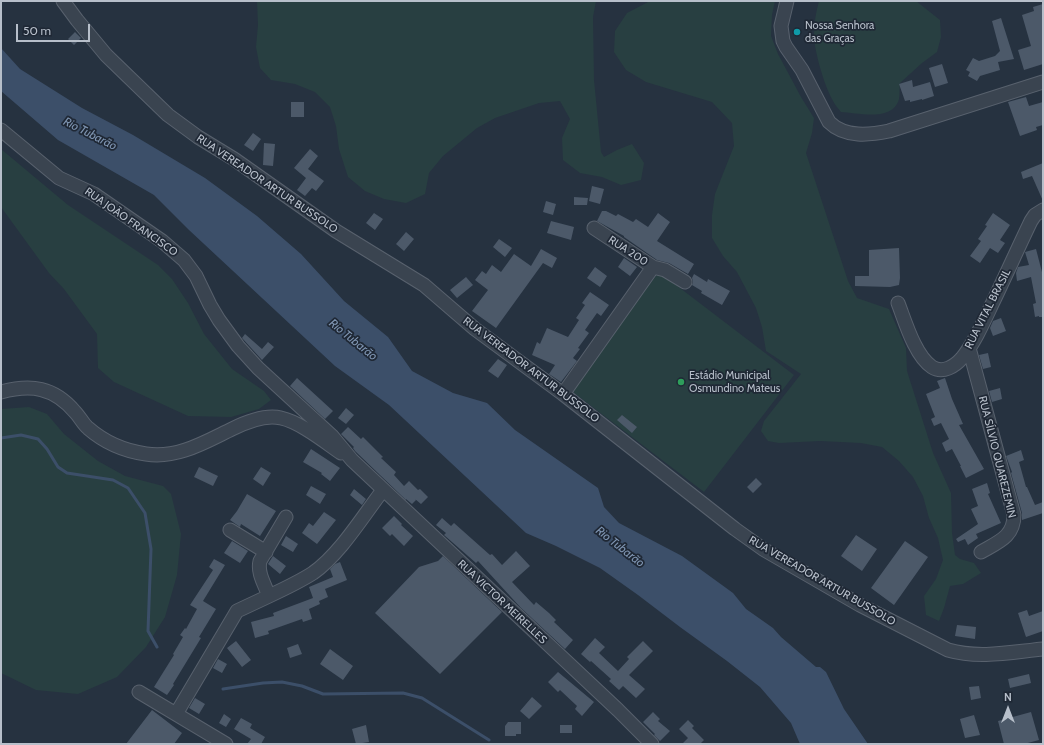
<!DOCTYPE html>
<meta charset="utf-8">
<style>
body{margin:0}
#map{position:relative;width:1044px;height:745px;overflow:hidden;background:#263240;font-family:Cabin,sans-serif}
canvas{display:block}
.frame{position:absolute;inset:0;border:2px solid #b7bfca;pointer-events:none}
.north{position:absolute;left:988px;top:689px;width:40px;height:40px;-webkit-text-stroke:3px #1f2835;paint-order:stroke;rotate:0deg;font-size:11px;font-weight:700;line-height:16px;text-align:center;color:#b7bfca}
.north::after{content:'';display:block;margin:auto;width:14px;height:18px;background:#b7bfca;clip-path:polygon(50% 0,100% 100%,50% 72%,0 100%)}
.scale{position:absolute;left:16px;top:24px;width:74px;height:18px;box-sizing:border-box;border:2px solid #b7bfca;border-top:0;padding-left:5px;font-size:12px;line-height:14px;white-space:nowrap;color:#b7bfca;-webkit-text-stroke:3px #1f2835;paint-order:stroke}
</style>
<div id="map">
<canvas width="1044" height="745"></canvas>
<div class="frame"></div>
<div class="north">N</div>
<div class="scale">50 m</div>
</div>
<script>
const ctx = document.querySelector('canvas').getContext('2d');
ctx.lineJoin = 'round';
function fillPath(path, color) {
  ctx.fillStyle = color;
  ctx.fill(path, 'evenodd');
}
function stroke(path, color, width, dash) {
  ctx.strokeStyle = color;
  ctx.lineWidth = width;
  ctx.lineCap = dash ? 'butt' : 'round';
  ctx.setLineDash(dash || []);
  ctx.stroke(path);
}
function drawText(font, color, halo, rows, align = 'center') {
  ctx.font = font + ' Cabin,sans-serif';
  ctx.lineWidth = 3.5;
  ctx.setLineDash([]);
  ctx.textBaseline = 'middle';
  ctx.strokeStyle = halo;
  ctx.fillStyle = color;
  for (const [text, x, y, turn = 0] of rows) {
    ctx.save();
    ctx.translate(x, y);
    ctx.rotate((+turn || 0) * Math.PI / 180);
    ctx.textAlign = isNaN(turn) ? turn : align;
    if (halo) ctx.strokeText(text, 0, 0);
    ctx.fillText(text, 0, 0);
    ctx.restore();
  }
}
fillPath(new Path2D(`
 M257 1H596L593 17 594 80 601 152 604 157 617 150 632 144 644 163 641 180 621 185 602 177 580 173 563 160 562 138 570 119 560 101 539 103 495 118 477 128 443 156 429 173 425 194 406 203 384 199 365 191 348 177 339 149 336 126 330 107 315 92 295 84 271 80 260 68 256 47 258 25Z
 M650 1H775L772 15 771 36 778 54 801 97 814 118 812 133 806 153 848 281 857 298 889 309 906 348 907 371 933 453 951 493 952 533 955 555 960 559 974 563 981 573 963 584 950 586 944 608 939 621 926 615 924 596 936 579 943 560 938 538 929 518 923 496 913 477 899 461 882 447 861 443 820 441 779 443 768 441 761 431 764 421 801 374 766 351 762 327 756 308 737 272 723 256 712 238V215L715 194 734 146 732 123 712 102 646 82 626 70 614 52 615 31 627 13Z
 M819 1H916L940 20 941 37 937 52 922 63 900 83C899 88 900 94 899 99 893 122 858 113 841 112 838 108 834 104 832 99 824 84 814 51 814 34 814 23 816 12 819 1Z
 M1 149 68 205 158 265 172 279 188 303 204 334 232 369 264 391 271 400 259 409 231 417 188 416 114 382 98 368 97 334 64 289 49 273 1 207Z
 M659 272 794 375 704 492 569 389Z
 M29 407 47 414 64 434 98 461 125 476 163 486 171 494 181 534 177 575 165 617 146 647 117 677 78 694 36 690 1 673V409Z`), '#283f41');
fillPath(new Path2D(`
 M1 48 20 69 82 108 133 135 205 178 257 216 301 254 344 301 388 337 412 371 453 393 487 403 515 430 598 488 604 507 619 523 682 556 733 593 746 609 773 628 781 637 816 667H820L826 672 844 709 868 744H800L791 723 760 687 727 661 680 627 638 595 600 568 556 546 526 533 389 405 335 366 189 230 154 195 58 140 1 91Z`), '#3c4f69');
stroke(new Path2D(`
 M1 438 21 435 38 439 47 449 58 467 67 473 113 480 128 488 145 513 151 549 148 631 157 647
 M223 689 263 683 282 682 302 686 323 694 403 693 422 698 489 740`), '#3c4f69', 3);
fillPath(new Path2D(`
 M1043 4V64L1024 70 1018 50 1031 46 1022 15 1034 11 1033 7Z
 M1001 18 1014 59 998 62 1000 70 980 76 977 81 968 76 970 72 966 70 973 58 979 61 995 56 1000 51 992 21Z
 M75 32 81 38 74 45 68 39Z
 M942 64 948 83 935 87 929 68Z
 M912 80 913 87 930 82 934 96 922 100V99L910 102V100L905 101 899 84Z
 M1026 97 1029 106 1043 102V125L1036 127 1037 130 1020 136 1008 102Z
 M291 102H304V117H291Z
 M253 133 261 139 253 151 244 145Z
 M264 143 275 144 273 166 263 165Z
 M310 149 318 156 308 169 324 181 316 191 312 188 305 196 297 190 306 178 294 168Z
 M1043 163V201L1032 176 1023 179 1021 172Z
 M592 186 604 189 600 204 589 201Z
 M574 197 588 198 587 205H574Z
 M546 201 556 204 553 215 543 212Z
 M602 211H606L616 216 618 214 633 222 636 219 648 227 658 213 670 222 657 241 694 264 688 274 669 263 657 260 624 237V236L597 221Z
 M374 213 383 219 375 230 366 223Z
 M993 213 1010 225 1000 240 1005 243 998 253 990 248 980 263 970 256 981 241 978 239 987 226 985 225Z
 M551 221 574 227 571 240 547 233Z
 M406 232 414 239 404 251 396 244Z
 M499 239 512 248 505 257 493 247Z
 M899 248 900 278 899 285 890 287 855 286V276H869V250Z
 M541 249 557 258 552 268 543 263 496 328 472 311 488 290 475 280 482 271 486 274 492 265 501 272 514 254 531 266Z
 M1036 249 1043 276V317H1039V316L1035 317 1033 304 1036 303 1031 277 1017 281 1016 273 1018 267 1029 265 1025 252Z
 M624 258 637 267 630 276 618 267Z
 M595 267 607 276 600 287 587 278Z
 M694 274 707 282 708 279 730 291 722 305 701 293 702 291 692 285 693 282 692 278Z
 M466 277 473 285 457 298 450 290Z
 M590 292 609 305 601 316 597 313 585 330 589 333 578 348 580 349 573 358 577 361 561 382 549 374 555 365 532 355 537 342 540 344 547 328 568 337 579 320 576 318 585 305 582 303Z
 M1001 318 1006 331 993 336 990 328 993 321Z
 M245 334 262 349 268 342 274 347 262 360 242 338Z
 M988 353 991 367 983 369 979 355Z
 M498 359 507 365 498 378 488 371Z
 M297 378 333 411 325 419 290 386Z
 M945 378 952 399 963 424 959 425 984 469 966 478 960 466H961L952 449 946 452 942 443 949 439 941 423 934 426 931 419 935 417 926 394 940 388 937 381Z
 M1000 388 1002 399 992 402 989 391Z
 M346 408 354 415 346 424 338 418Z
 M622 415 637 427 632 433 617 420Z
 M348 427 361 439 363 437 383 457 381 458 396 472 394 475 404 486 409 481 418 490 420 489 428 497 421 504 415 499 416 500 412 504 406 499V500L355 451 353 448 354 447 341 434Z
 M311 449 340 468 330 481 321 474 322 473 303 462Z
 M1021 450 1024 460 1019 462 1026 487H1027L1035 505 1043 502V513L1022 520V513L1011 473 1012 472 1006 456Z
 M199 467 218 476 213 486 194 477Z
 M261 467 271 473 263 486 253 479Z
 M756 478 762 484 753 493 747 487Z
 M987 483 990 493 988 494 1001 523 976 534 978 538 968 545 965 539 958 542 956 539 978 524 971 509 978 506 972 489Z
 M311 486 326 494 320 504 306 495Z
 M354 489 366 499 362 505 350 495Z
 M247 494 276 511 260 536 241 524 240 527 230 520 237 511Z
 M324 512 336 520 317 544 302 533 309 523 313 526Z
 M394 516 402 524 401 525 413 536 404 546 392 534 390 536 382 528Z
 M442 518 451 526 454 523 490 555 492 554 502 565 516 551 530 566 512 582 534 605 536 602 549 613 556 620 554 622 573 640 565 649 521 608 478 561 476 563 444 535 446 533 436 525Z
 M856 535 877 549 862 571 841 556Z
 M286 536 298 544 293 552 281 545Z
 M232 541 248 551 240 563 224 553Z
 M905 541 928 557 894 605 871 588Z
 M273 556 286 566 280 574 268 564Z
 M443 556 502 612 440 674 375 613 419 567 438 561Z
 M214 559 225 565 203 601 216 609 199 637 201 638 173 684 174 685 167 695 154 687 174 655 173 654 183 637 180 635 185 628 186 629 197 609 190 605 213 570 209 567Z
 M340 562 347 580 325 589 328 597 319 601 320 604 309 609 312 619 303 622 302 619 268 631 269 634 255 638 251 622 274 616 273 613 313 598 309 587 333 577 330 569 335 564Z
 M1027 610 1029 616 1043 611V631L1026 637 1018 613Z
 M957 625 976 627 975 639 955 636Z
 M595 638 605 647 599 653 618 671 629 659 627 657 643 641 653 651 629 675 645 689 636 698 623 686 619 690 609 681 611 679 591 661 590 662 581 654Z
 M236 641 251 660 242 667 227 648Z
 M298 644 302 654 290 658 287 648Z
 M330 649 353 666 343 680 320 664Z
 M218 659 227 664 222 673 213 668Z
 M558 672 594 702 582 716 575 709 577 706 560 690 558 692 548 682Z
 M1029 674 1031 683 1010 688 1008 679Z
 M979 686 981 698 971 700 969 687Z
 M532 697 542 706 529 719 520 711Z
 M195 698 205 704 199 714 189 708Z
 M152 710 182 733 174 744H126Z
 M653 712 660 719 658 721 670 731 660 741 654 735 655 734 643 722Z
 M1031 712 1039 740 1024 744H1004L998 721Z
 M224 714 231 719 226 727 219 723Z
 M974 715 980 735 965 738 960 719Z
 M241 718 252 724 250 728 265 737 261 744H247L251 739 234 729Z
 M688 720 694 726 692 728 704 740 700 744H682L688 738 679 729Z
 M508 722H521V734H516V736H505V726Z
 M366 725 369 742 356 744 352 729Z
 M560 725H572V733H560Z`), '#4c5969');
const minor = new Path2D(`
 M63 1 77 20 106 55 168 115 198 137 234 159 336 231 424 285 475 329 563 394 735 529 763 549 860 605 948 650C979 659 1012 652 1043 649
 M787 1 781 26 783 41 786 47 802 70 829 122C845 138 870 135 889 131L1043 82
 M1 130 59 178 94 194 162 241 184 260 196 276 210 305 219 320 238 346 258 368 332 436 352 460 618 710 652 744
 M594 228 653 267 665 270 685 282
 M898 303C905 321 915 356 932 367 943 374 955 366 962 358 975 342 984 321 993 302 1006 275 1018 248 1031 221L1035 215 1043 210
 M969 348 1014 515C1014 537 998 542 981 552
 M1 392C31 384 54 387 75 412 80 417 83 424 88 428 104 442 125 451 146 454 177 459 205 442 232 429 246 422 265 414 281 418 300 422 325 442 341 453
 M563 394 653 267
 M230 530 266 552
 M269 596C284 589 299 582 313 573 340 554 363 516 383 490
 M139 692 226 744
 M176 714 237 611 269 596C265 585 257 573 260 561L286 517`);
stroke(minor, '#58616d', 15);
stroke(minor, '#3a4450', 13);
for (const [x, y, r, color] of [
 [797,32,4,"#0f9aa8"],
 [681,382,4,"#2e9e5b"]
]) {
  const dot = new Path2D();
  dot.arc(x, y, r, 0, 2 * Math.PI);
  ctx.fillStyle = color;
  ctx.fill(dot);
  stroke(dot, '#1f2835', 1.5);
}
drawText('11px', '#b7bfca', '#1f2835', [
 ["Nossa Senhora",805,26],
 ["das Graças",805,39],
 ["Estádio Municipal",689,376],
 ["Osmundino Mateus",689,389]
], 'left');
drawText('11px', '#b7bfca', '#1f2835', [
 ["RUA VEREADOR ARTUR BUSSOLO",267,184,34],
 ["RUA JOÃO FRANCISCO",131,222,35],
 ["RUA 200",628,251,33],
 ["RUA VITAL BRASIL",988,309,-63],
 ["RUA VEREADOR ARTUR BUSSOLO",531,370,37],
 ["RUA SÍLVIO QUAREZEMIN",997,457,76],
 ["RUA VEREADOR ARTUR BUSSOLO",822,581,30],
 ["RUA VICTOR MEIRELLES",502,602,43]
]);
drawText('italic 12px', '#7f95b2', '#1f2835', [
 ["Rio Tubarão",90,134,27],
 ["Rio Tubarão",353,340,39],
 ["Rio Tubarão",620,547,38]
]);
</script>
